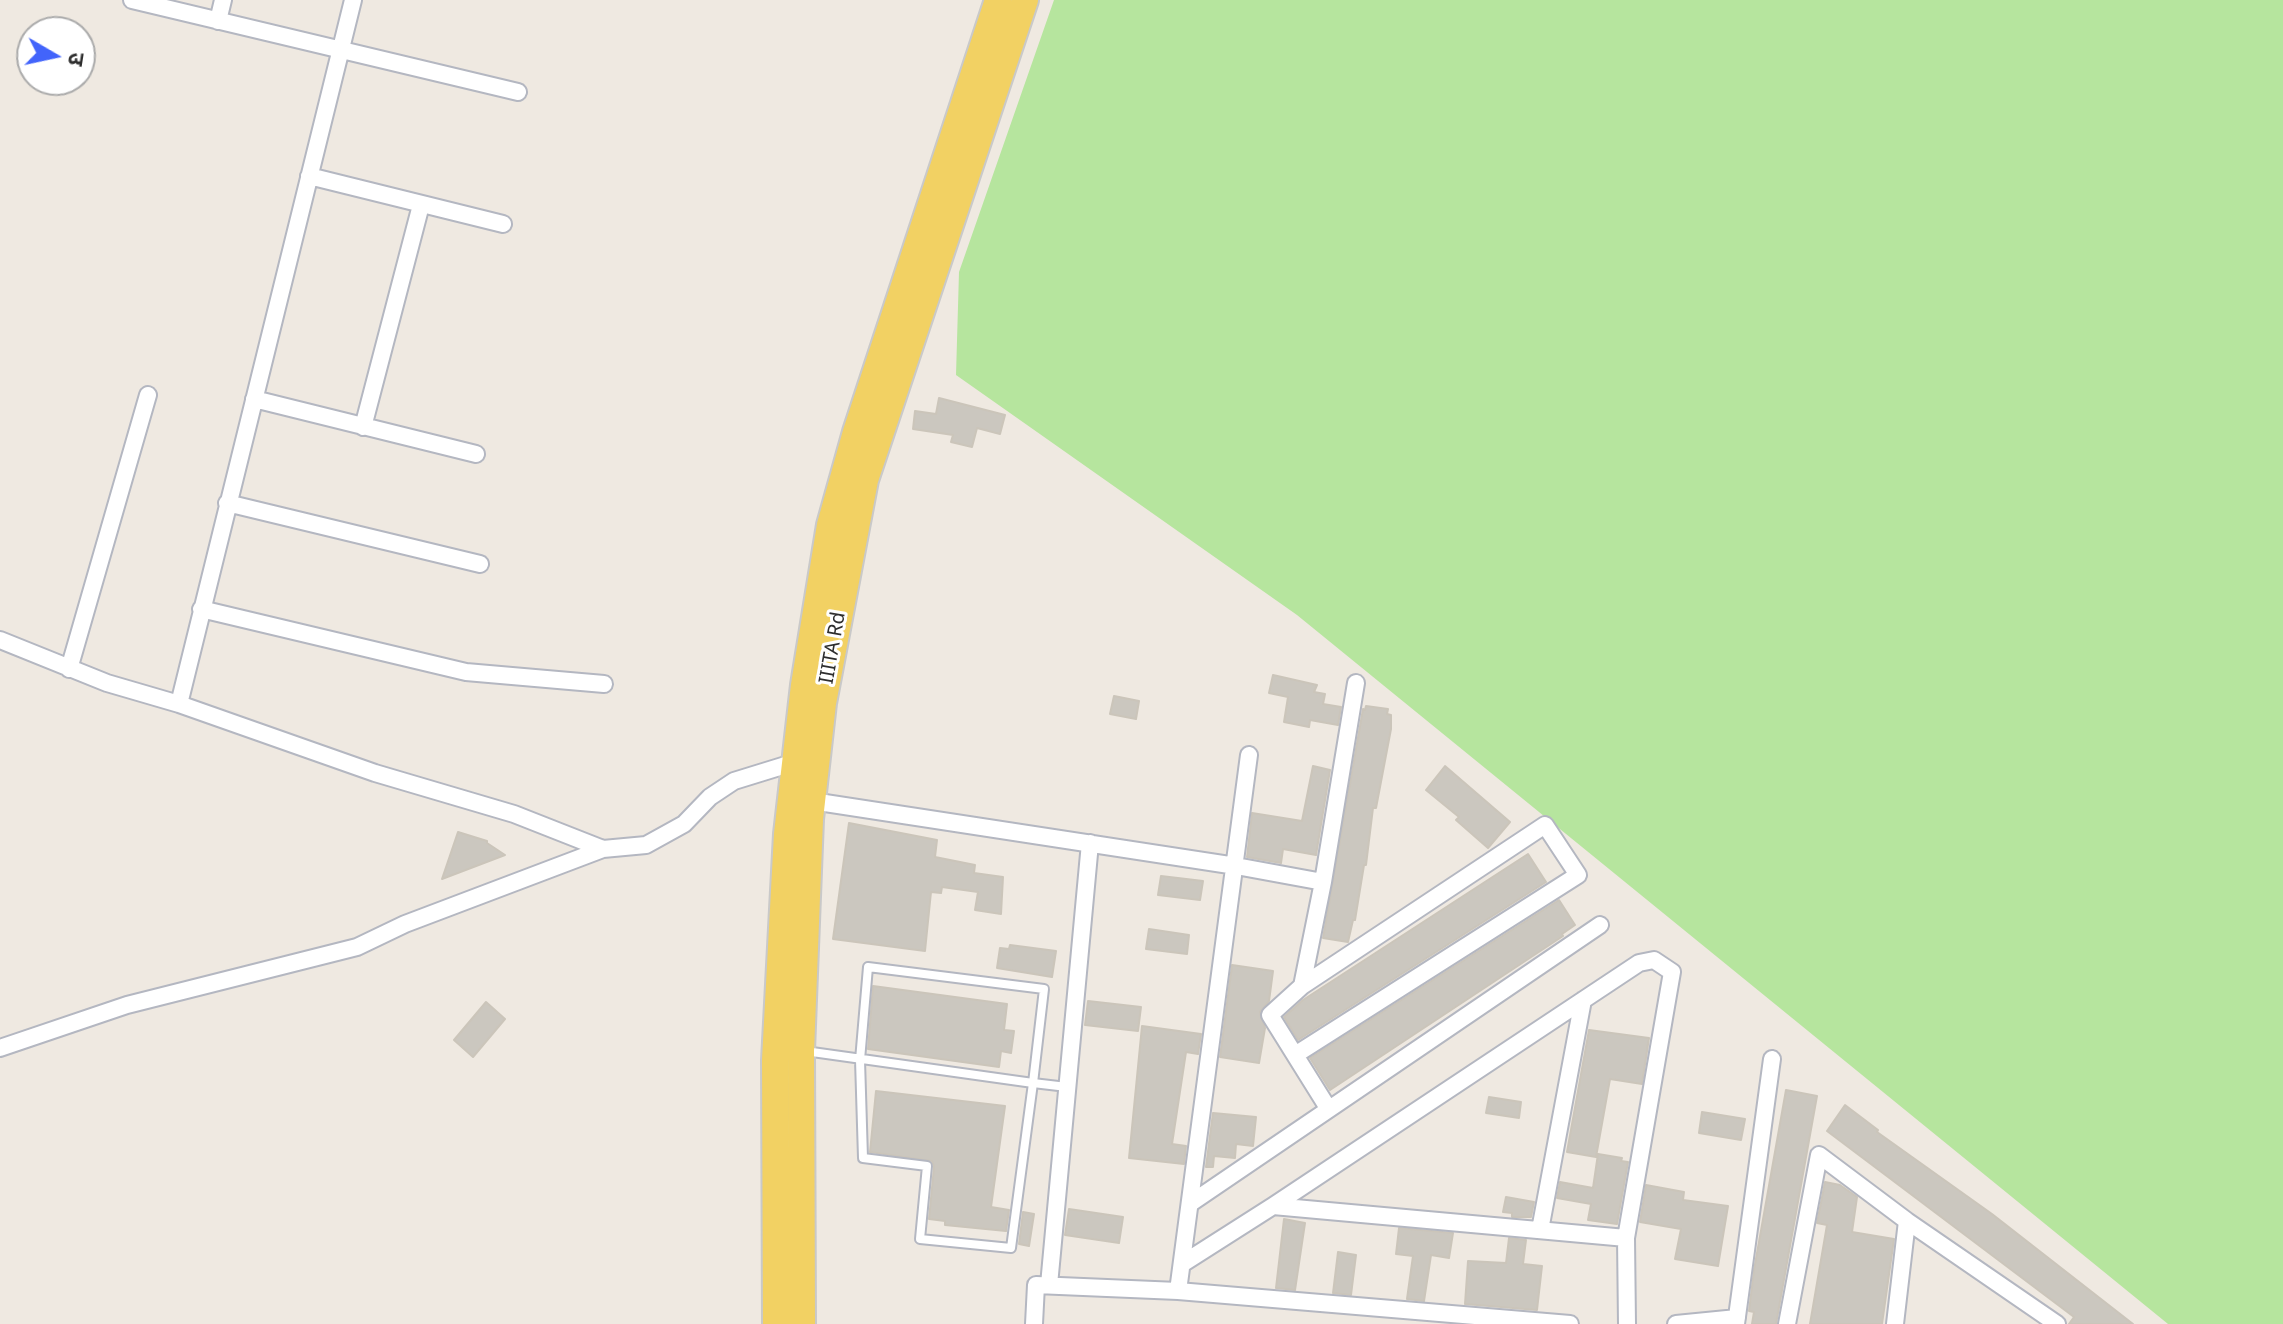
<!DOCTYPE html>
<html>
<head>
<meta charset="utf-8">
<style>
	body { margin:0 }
	#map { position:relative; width:2283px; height:1324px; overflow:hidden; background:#efe9e1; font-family:"Noto Sans","Noto Sans Devanagari",sans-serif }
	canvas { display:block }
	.north { position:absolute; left:16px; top:16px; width:80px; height:80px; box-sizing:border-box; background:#fff; border:2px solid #ababab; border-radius:50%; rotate:99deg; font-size:22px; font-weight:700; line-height:32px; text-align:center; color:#2e2e2e }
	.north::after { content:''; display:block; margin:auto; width:28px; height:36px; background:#4264fb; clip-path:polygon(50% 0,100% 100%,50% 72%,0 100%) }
</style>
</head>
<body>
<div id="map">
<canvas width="2283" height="1324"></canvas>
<div class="north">उ</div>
</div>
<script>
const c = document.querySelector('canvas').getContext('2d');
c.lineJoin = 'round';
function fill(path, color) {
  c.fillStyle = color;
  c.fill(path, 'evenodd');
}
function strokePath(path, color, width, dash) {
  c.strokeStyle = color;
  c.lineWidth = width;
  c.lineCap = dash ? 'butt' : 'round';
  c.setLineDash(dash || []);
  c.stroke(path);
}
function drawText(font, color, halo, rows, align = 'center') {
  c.font = font + ' "Noto Sans",sans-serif';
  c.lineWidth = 6;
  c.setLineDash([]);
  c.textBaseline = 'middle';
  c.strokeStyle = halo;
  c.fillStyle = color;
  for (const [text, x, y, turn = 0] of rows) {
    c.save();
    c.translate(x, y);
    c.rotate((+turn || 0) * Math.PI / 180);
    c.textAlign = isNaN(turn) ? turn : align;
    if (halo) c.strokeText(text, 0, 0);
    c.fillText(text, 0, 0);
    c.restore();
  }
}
const green = new Path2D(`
	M1054,0H2283V1324H2168L1297,615L956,375L959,272Z`);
const building = new Path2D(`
	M939,398L1005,415L1000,434L977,428L972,447L951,442L953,435L913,429L915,411L936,414Z
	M1273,675L1317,685L1314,692L1325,694L1323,704L1341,707L1338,725L1310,720L1309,727L1284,722L1288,697L1269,693Z
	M1114,696L1139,701L1136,719L1110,714Z
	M1366,706L1388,709L1387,714L1391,715V729L1376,808H1373L1366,865H1364L1355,920H1353L1348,942L1323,938L1363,709L1365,710Z
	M1313,766L1330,770L1316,855L1283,849L1281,863L1247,857L1252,813L1302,821Z
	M1445,766L1510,822L1488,848L1456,820L1459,817L1426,790Z
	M849,823L937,840L935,857L975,865L974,873L1003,877L1001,914L975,910L978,892L942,887L941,893L931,892L925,951L833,939Z
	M458,832L487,841V843L505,855L442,879Z
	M1528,854L1546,882L1298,1040L1284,1017L1303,1000Z
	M1161,876L1203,881L1200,900L1158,895Z
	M1559,900L1575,925L1562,934L1563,936L1330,1090L1310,1058Z
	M1149,929L1189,935L1187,954L1146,949Z
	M1010,945L1056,951L1052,977L997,968L1000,948L1009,949Z
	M1232,965L1273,971L1269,1001L1260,1012L1265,1028L1259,1063L1220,1057Z
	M873,986L1007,1004L1004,1030L1014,1031L1011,1053L1001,1051L999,1067L868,1049Z
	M1088,1001L1141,1007L1138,1031L1085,1025Z
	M486,1002L505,1019L473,1057L454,1040Z
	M1142,1026L1201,1034L1198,1054L1186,1052L1172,1144L1186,1146L1184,1164L1129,1158Z
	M1589,1030L1649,1038L1642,1084L1610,1079L1596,1157L1567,1152Z
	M1786,1090L1817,1096L1776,1324H1752L1754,1312L1749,1311L1754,1270Z
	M876,1091L1005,1106L991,1207L1009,1210L1006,1231L945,1225V1221L929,1219L934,1167L932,1161L870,1152Z
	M1489,1097L1521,1102L1519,1118L1486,1113Z
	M1845,1105L1878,1130L1877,1132L1992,1214L2133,1324H2069L2074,1317L1827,1131Z
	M1702,1112L1745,1119L1741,1140L1699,1133Z
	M1213,1113L1256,1117L1253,1146L1236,1144L1235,1158L1214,1156L1213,1167H1206Z
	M1598,1154L1622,1158L1621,1161L1628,1162L1617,1224L1588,1220L1591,1204L1557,1198L1560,1182L1593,1188Z
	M1825,1182L1840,1185L1857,1197L1852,1232L1894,1239L1882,1324H1810L1827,1225L1817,1223Z
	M1646,1185L1684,1192L1683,1200L1728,1206L1718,1266L1675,1259L1681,1229L1640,1222Z
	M1506,1197L1534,1202L1531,1217H1512V1213L1503,1212Z
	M1069,1209L1123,1217L1119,1243L1065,1235Z
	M1023,1212L1034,1214L1029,1246L1019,1244Z
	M1284,1219L1305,1223L1295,1290L1276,1288Z
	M1399,1228L1453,1233L1449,1258L1431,1255L1424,1301L1407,1299L1413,1256L1396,1254Z
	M1509,1238L1526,1240L1523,1264L1542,1266L1537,1310L1465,1304L1468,1261L1506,1263Z
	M1338,1252L1356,1255L1351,1295L1333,1293Z`);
const service = new Path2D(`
	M805,1051L1033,1083L1044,989L868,967L860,1060L863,1158L927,1166L920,1239L1011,1248L1033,1083L1067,1087`);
const minor = new Path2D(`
	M132,0L518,92
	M218,21L223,0
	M309,176L503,224
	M254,399L476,454
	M363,427L421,205
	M227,503L480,564
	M201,609L466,672L604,684
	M0,640L107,683L179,704L375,773L514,814L603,849L646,845L684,824L710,797L734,781L802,760
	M69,669L148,395
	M179,704L353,0
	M812,801L1236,866L1323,882
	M1302,986L1323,882L1356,683
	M0,1048L127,1005L357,947L405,924L603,849
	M1295,1055L1578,875L1545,825L1302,986L1270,1015L1328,1108
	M1191,1203L1600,925
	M1273,1206L1626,1238
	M1540,1230L1583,1000
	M1182,1264L1273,1206L1639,963L1654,960L1672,972L1626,1238L1627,1324
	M1049,1285L1090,843
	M1178,1291L1249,755
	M1034,1324L1036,1285L1178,1291L1570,1324
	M1676,1324L1737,1318
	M1736,1324L1772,1059
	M1787,1324L1819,1155L1907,1221L2057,1324
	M1895,1324L1907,1221`);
const primary = new Path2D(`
	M776,1324L775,1060L787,834L804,685L830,525L856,432L998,0
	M802,1324L801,1051L810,819L823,703L865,480L1025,0`);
const streetNames = [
	["IIITA Rd",833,648,-80]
];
fill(green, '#b6e59e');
fill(building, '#cbc7bf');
strokePath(building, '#cbc5ba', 2);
strokePath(service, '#b4b7c1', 12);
strokePath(minor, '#b4b7c1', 20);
strokePath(primary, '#c9c9c9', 30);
strokePath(service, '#fff', 8);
strokePath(minor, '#fff', 16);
strokePath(primary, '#f2d163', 26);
drawText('20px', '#2e2e2e', '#fff', streetNames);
</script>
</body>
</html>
